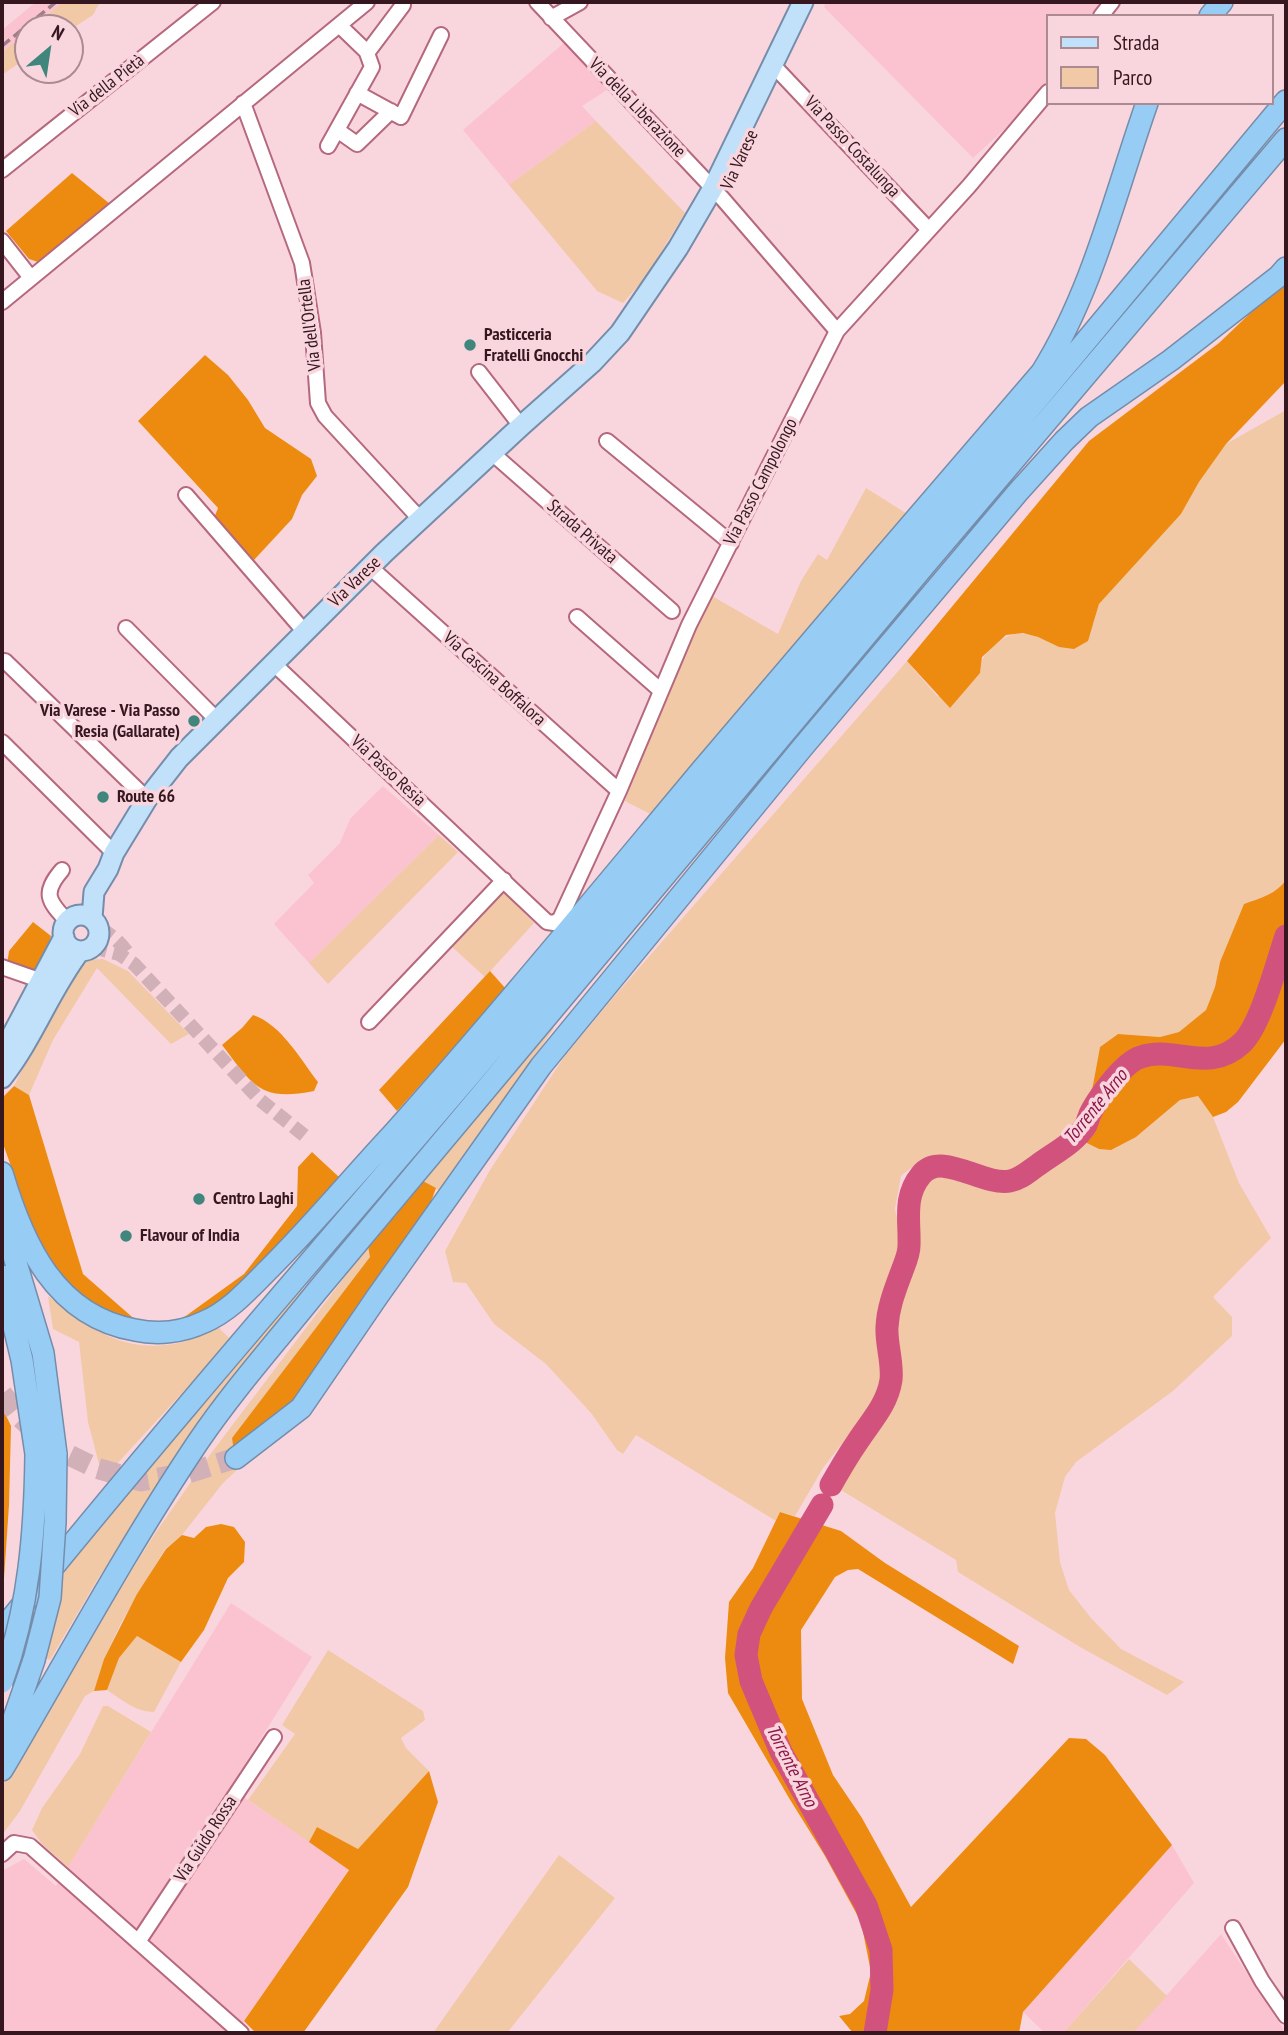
<!DOCTYPE html>
<html>
<head>
<meta charset="utf-8">
<style>
	body { margin:0 }
	#map { position:relative; width:1288px; height:2035px; overflow:hidden; background:#f9d6de; font-family:"PT Sans Narrow",sans-serif }
	canvas { display:block }
	.frame { position:absolute; inset:0; border:4px solid #361720; pointer-events:none }
	.legend { position:absolute; left:1046px; top:14px; width:228px; height:91px; box-sizing:border-box; background:#f9d6de; border:2px solid #ab8a92; margin:0; padding:9px 12px; list-style:none; font-size:21px; color:#361720 }
	.legend li { display:flex; align-items:center; gap:14px; height:35px }
	.legend b { width:35px; border:2px solid #ab8a92 }
	.north { position:absolute; left:14px; top:14px; width:70px; height:70px; box-sizing:border-box; background:#f9d6de; border:2px solid #ab8a92; border-radius:50%; rotate:29deg; font-size:19px; font-weight:700; line-height:28px; text-align:center; color:#361720 }
	.north::after { content:''; display:block; margin:auto; width:24px; height:32px; background:#41867c; clip-path:polygon(50% 0,100% 100%,50% 72%,0 100%) }
</style>
</head>
<body>
<div id="map">
<canvas width="1288" height="2035"></canvas>
<div class="frame"></div>
<ul class="legend">
<li><b style="height:9px;background:#c1e0f9"></b>Strada</li>
<li><b style="height:19px;background:#f1c9a7"></b>Parco</li>
</ul>
<div class="north">N</div>
</div>
<script>
const c = document.querySelector('canvas').getContext('2d');
c.lineJoin = 'round';
function fill(path, color) {
  c.fillStyle = color;
  c.fill(path, 'evenodd');
}
function strokePath(path, color, width, dash) {
  c.strokeStyle = color;
  c.lineWidth = width;
  c.lineCap = dash ? 'butt' : 'round';
  c.setLineDash(dash || []);
  c.stroke(path);
}
function drawText(font, color, halo, rows, align = 'center') {
  c.font = font + ' "PT Sans Narrow",sans-serif';
  c.lineWidth = 7;
  c.setLineDash([]);
  c.textBaseline = 'middle';
  c.strokeStyle = halo;
  c.fillStyle = color;
  for (const [text, x, y, turn = 0] of rows) {
    c.save();
    c.translate(x, y);
    c.rotate((+turn || 0) * Math.PI / 180);
    c.textAlign = isNaN(turn) ? turn : align;
    if (halo) c.strokeText(text, 0, 0);
    c.fillText(text, 0, 0);
    c.restore();
  }
}
const built = new Path2D(`
	M36,2H63L31,28H28V31L2,52V30Z
	M826,2H1109L1099,16H1048V87L1044,93L973,158L824,7Z
	M565,42L610,88L582,106L596,121L509,185L463,130Z
	M383,786L439,835L309,963L274,924L314,883L308,875L340,843L350,819Z
	M231,1603L312,1657L230,1788L349,1869L244,2021L240,2033H2V1871L24,1859L56,1886Z
	M1172,1845L1194,1883L1063,2033H1045L1023,2012Z
	M1221,1934L1286,2033H1133Z`);
const green = new Path2D(`
	M63,2H100L93,15L70,30V28H31Z
	M28,31V57L2,75V52Z
	M596,121L685,213L645,278L623,303L597,291L509,185Z
	M1286,410V880C1276,894 1261,899 1244,905L1220,962L1215,987L1206,1010L1179,1032L1160,1037L1118,1034L1100,1047L1090,1101L1079,1127L1048,1148L1019,1172L990,1175L973,1172L948,1163L916,1164L901,1176L895,1209L902,1240L879,1322L881,1394L823,1468L795,1516L780,1512L776,1521L636,1435L623,1454L617,1450L591,1413L546,1364L494,1324L466,1283L453,1282L445,1251L490,1170L564,1057L612,999L907,661L937,696L980,673C982,657 983,656 996,644C1017,625 1036,635 1059,647L1093,625L1099,604L1181,514L1199,482L1226,444Z
	M866,488L909,515L652,815L625,801L675,672L712,596L778,634L801,581L818,554L827,560Z
	M439,835L458,852L328,984L309,963Z
	M499,894H506L534,923L485,977L450,945Z
	M103,959L128,971L189,1034L171,1044L97,968L53,1040L29,1095L14,1086L71,973L86,960Z
	M552,1027L554,1028L441,1192L421,1180Z
	M1198,1096L1213,1117L1239,1183L1271,1238L1213,1297L1232,1317V1336L1173,1391L1076,1462L1065,1477L1055,1513L1060,1562L1069,1590L1091,1618L1121,1649L1184,1682L1167,1695L1080,1647L958,1572L956,1560L836,1487L860,1446L877,1427L900,1392L894,1314L907,1272L918,1260L919,1240L915,1218L922,1184L936,1177L956,1175L983,1184L1003,1188L1044,1169L1081,1135L1083,1141L1136,1137L1180,1100Z
	M368,1246L371,1257L232,1438L238,1469L223,1483L182,1535L165,1549L121,1623L104,1659L94,1691L85,1696L20,1811L2,1835V1787L82,1649L156,1532L212,1452Z
	M299,1287L304,1291L217,1405L99,1577L50,1660L43,1657L56,1613L66,1562Z
	M48,1296C90,1329 126,1356 183,1342C195,1339 208,1332 219,1328L229,1338L206,1367L103,1479L88,1422L79,1342L53,1329Z
	M137,1636L181,1662L154,1712C136,1712 122,1700 107,1690L119,1658Z
	M328,1650L423,1711L425,1720L401,1738L406,1748L429,1771L358,1849L317,1827L309,1842L248,1800L295,1734L282,1725Z
	M103,1706H108L151,1732L68,1867L42,1844L32,1830L42,1808L80,1754Z
	M559,1855L615,1898L507,2033H433Z
	M1129,1959L1167,1996L1133,2033H1063Z`);
const forest = new Path2D(`
	M72,173L110,204L41,263L29,259L6,231Z
	M1286,279V381L1226,444L1199,482L1181,514L1099,604L1088,641L1074,649L1059,647L1038,637L1023,633L1006,635L982,657L980,673L950,708L907,661L1089,441L1219,343Z
	M205,355L228,375L248,400L265,428L311,459L317,476L302,495L292,519L254,560L214,518L218,508L138,421Z
	M1286,880V1039L1238,1102L1226,1112L1213,1117L1198,1096L1180,1100L1136,1137L1111,1150L1099,1149L1083,1141L1079,1127L1090,1101L1100,1047L1118,1034L1160,1037L1179,1032L1206,1010L1215,987L1220,962L1244,904C1261,898 1276,894 1286,880Z
	M33,922L51,936L39,971L7,965L9,951Z
	M490,971L506,989L397,1111L379,1090Z
	M253,1015C281,1024 301,1060 318,1082L314,1091C259,1102 253,1085 222,1045L242,1028Z
	M14,1086L29,1095L83,1274L139,1323H121L84,1301L57,1275L37,1239L2,1141V1098Z
	M312,1152L339,1177L247,1283L196,1319L183,1318L244,1274L297,1206L298,1167Z
	M421,1180L436,1188L427,1213L385,1267L298,1399L234,1452L232,1438L370,1257L368,1246Z
	M2,1407L11,1426L9,1505L2,1608Z
	M780,1512L841,1531L885,1563L1019,1646L1013,1664L858,1569L848,1570L835,1577L801,1630L802,1699L833,1775L862,1818L911,1907L1069,1738L1086,1739L1105,1755L1172,1845L1023,2012L1019,2033H853L839,2016L850,2014L864,2001L871,1972L861,1922L825,1856L789,1798L728,1693L725,1658L729,1602L753,1568Z
	M221,1524L234,1527L245,1542L244,1562L228,1578L204,1630L181,1662L137,1636L119,1658L107,1690L94,1691L104,1659L137,1594L166,1549L182,1535L194,1538L206,1527Z
	M429,1771L438,1802L408,1887L303,2033H256L244,2021L349,1870L309,1842L317,1827L358,1849Z`);
const river = new Path2D(`
	M831,1485C839,1471 847,1457 856,1444C869,1423 887,1406 891,1380C893,1363 886,1344 887,1327C888,1307 895,1290 902,1271C905,1263 909,1254 909,1246C910,1220 903,1197 921,1175C941,1150 982,1186 1010,1181C1021,1179 1029,1171 1038,1165C1054,1153 1075,1143 1086,1125C1088,1120 1089,1115 1092,1110C1101,1094 1124,1062 1141,1057C1174,1045 1209,1075 1242,1043C1261,1025 1277,962 1286,936
	M822,1505L761,1608L749,1634L746,1655L751,1681L781,1752L866,1905L881,1950L882,1990L875,2033`);
const minorTunnel = new Path2D(`
	M100,929C112,934 124,946 130,957
	M93,947L119,954L134,964L260,1100L305,1136`);
const highwayTunnel = new Path2D(`
	M2,1394L21,1418L52,1447L96,1468L141,1481L188,1473L236,1458`);
const minor = new Path2D(`
	M537,2L722,198L837,331
	M1101,16L1112,2
	M551,18L580,2
	M339,25L367,52
	M773,65L929,230
	M357,93L401,117L441,35
	M243,103L302,263L313,333L318,403L325,416L420,519
	M337,130L357,144L391,111
	M328,146L372,67L367,53L403,5
	M2,170L213,2
	M2,241L31,278
	M2,302L367,2
	M479,372L521,426
	M607,441L731,543
	M492,453L672,611
	M186,495L304,631
	M370,567L619,791
	M577,617L660,690
	M126,628L216,719
	M5,661L147,799
	M273,663L547,922L554,923L560,919L619,791L689,625L837,331L969,186L1048,92
	M2,742L114,853
	M62,870C42,893 48,901 67,921
	M2,967L42,981
	M369,1022L504,880
	M2,1854L14,1843L30,1846L241,2033
	M1233,1928L1262,1981L1286,2016
	M138,1942L274,1737`);
const major = new Path2D(`
	M63 933a18 18 0 1 1 36 0a18 18 0 1 1-36 0Z
	M92,918L94,892L108,869L114,853L147,799L179,758L384,553L521,426L592,363L620,333L678,248L713,188L803,2
	M2,1054L64,937
	M2,1078C33,1039 50,990 80,951`);
const highway = new Path2D(`
	M1210,16L1222,2
	M2,1173C23,1244 55,1316 135,1330C158,1335 183,1332 204,1322C230,1311 250,1288 270,1268C313,1225 351,1179 392,1135C498,1016 599,893 701,771C814,637 928,505 1042,372C1093,290 1115,194 1147,103
	M2,1216L43,1353L56,1454
	M2,1276L22,1360L36,1454
	M236,1458L301,1408L377,1297L541,1066L802,748L1018,492L1064,441L1089,417L1171,360L1279,276L1286,268
	M2,1630C176,1414 360,1205 539,994C790,698 1038,400 1286,101
	M2,1741L12,1724L34,1660
	M2,1770C66,1661 127,1548 198,1442C234,1389 277,1341 317,1291L929,560L1286,139`);
const rail = new Path2D(`
	M2,46L56,2`);
const highwayBridge = new Path2D(`
	M34,1660L50,1598L55,1522L56,1454
	M2,1682C29,1608 35,1533 36,1454`);
const markers = [
	[470,345,7,"#41867c"],
	[194,721,7,"#41867c"],
	[103,797,7,"#41867c"],
	[199,1199,7,"#41867c"],
	[126,1236,7,"#41867c"]
];
const streetNames = [
	["Via della Pietà",107,86,-38],
	["Via della Liberazione",637,108,46],
	["Via Passo Costalunga",852,147,47],
	["Via Varese",740,160,-65],
	["Via dell'Ortella",310,325,-97],
	["Via Passo Campolongo",761,482,-63],
	["Strada Privata",582,532,41],
	["Via Varese",355,582,-44],
	["Via Cascina Boffalora",494,679,42],
	["Via Passo Resia",388,771,43],
	["Via Guido Rossa",206,1839,-57]
];
const poiNames = [
	["Pasticceria",484,335],
	["Fratelli Gnocchi",484,356],
	["Via Varese - Via Passo",180,711,"right"],
	["Resia (Gallarate)",180,732,"right"],
	["Route 66",117,797],
	["Centro Laghi",213,1199],
	["Flavour of India",140,1236]
];
const waterNames = [
	["Torrente Arno",1096,1107,-51],
	["Torrente Arno",791,1766,63]
];
fill(built, '#fbc2d0');
fill(green, '#f1c9a7');
fill(forest, '#ed8b10');
strokePath(river, '#d1537d', 23);
strokePath(minorTunnel, '#d2b0b8', 14, [14, 7]);
strokePath(highwayTunnel, '#d2b0b8', 21, [21, 10]);
strokePath(minor, '#b5687e', 18);
strokePath(major, '#758daa', 23);
strokePath(highway, '#758daa', 24);
strokePath(minor, '#fff', 14);
strokePath(major, '#c1e0f9', 19);
strokePath(highway, '#97ccf5', 21);
strokePath(rail, '#9f7e87', 3.5, [10, 5]);
strokePath(highwayBridge, '#758daa', 24, []);
strokePath(highwayBridge, '#97ccf5', 21);
for (const [x, y, r, color] of markers) {
  const dot = new Path2D();
  dot.arc(x, y, r, 0, 2 * Math.PI);
  c.fillStyle = color;
  c.fill(dot);
  strokePath(dot, '#f9d6de', 2.5);
}
drawText('18px', '#361720', '#f9d6de', streetNames);
drawText('bold 18px', '#361720', '#f9d6de', poiNames, 'left');
drawText('italic 19px', '#8c1647', '#f9d6de', waterNames);
</script>
</body>
</html>
